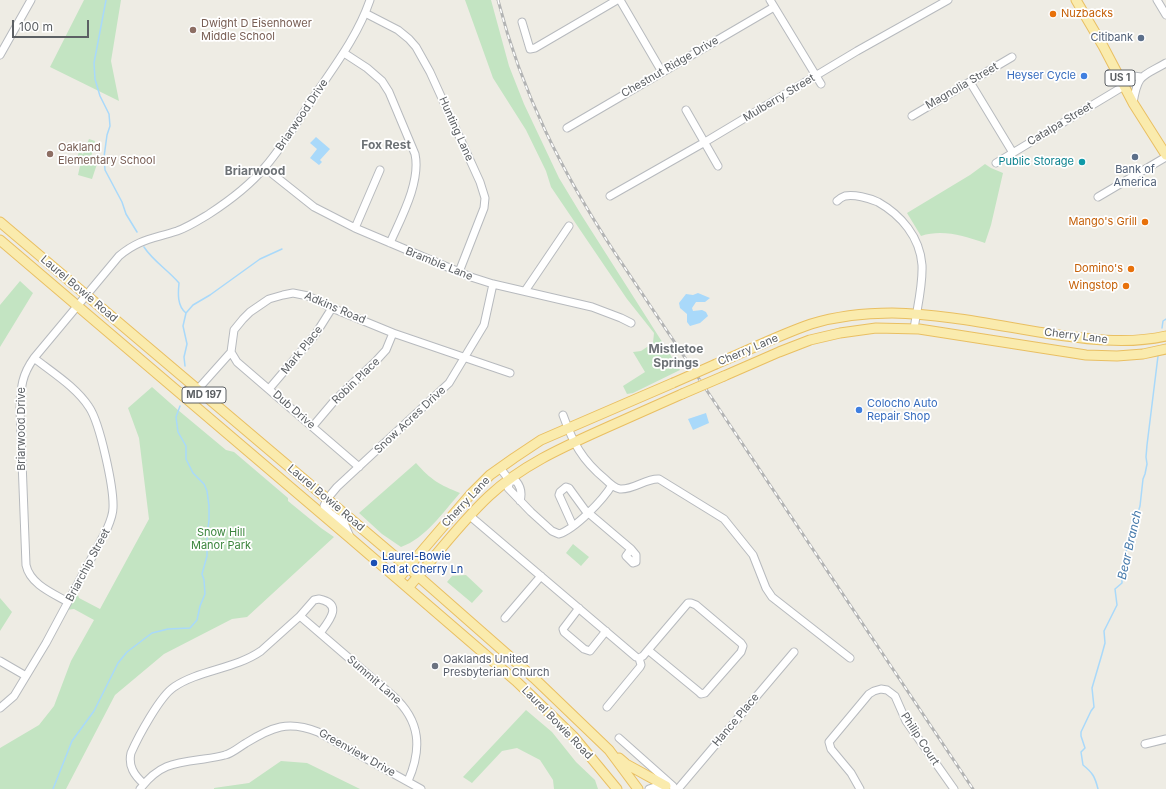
<!DOCTYPE html>
<html>
<head>
<meta charset="utf-8">
<style>
	body { margin:0 }
	#map { position:relative; width:1166px; height:789px; overflow:hidden; background:#eeece4; font-family:Inter,sans-serif }
	canvas { display:block }
	.scale { position:absolute; left:12px; top:20px; width:77px; height:18px; box-sizing:border-box; border:2px solid #5c6064; border-top:0; padding-left:5px; font-size:12px; line-height:14px; white-space:nowrap; color:#5c6064; -webkit-text-stroke:3px #fff; paint-order:stroke }
</style>
</head>
<body>
<div id="map">
<canvas width="1166" height="789"></canvas>
<div class="scale">100 m</div>
</div>
<script>
const c = document.querySelector('canvas').getContext('2d');
c.lineJoin = 'round';
function fill(path, color) {
  c.fillStyle = color;
  c.fill(path, 'evenodd');
}
function strokePath(path, color, width, dash) {
  c.strokeStyle = color;
  c.lineWidth = width;
  c.lineCap = dash ? 'butt' : 'round';
  c.setLineDash(dash || []);
  c.stroke(path);
}
function drawText(font, color, halo, rows, align = 'center') {
  c.font = font + ' Inter,sans-serif';
  c.lineWidth = 3.5;
  c.setLineDash([]);
  c.textBaseline = 'middle';
  c.strokeStyle = halo;
  c.fillStyle = color;
  for (const [text, x, y, turn = 0] of rows) {
    c.save();
    c.translate(x, y);
    c.rotate((+turn || 0) * Math.PI / 180);
    c.textAlign = isNaN(turn) ? turn : align;
    if (halo) c.strokeText(text, 0, 0);
    c.fillText(text, 0, 0);
    c.restore();
  }
}
const green = new Path2D(`
	M84,0H121L111,61L119,101L50,67Z
	M465,0H491L509,66L524,104L559,178L582,216L680,370L633,393L627,394L623,386L645,372L633,352L641,351L653,343L654,333L627,299L551,187L546,171L526,130L493,78Z
	M89,139L95,141L91,157L98,161L92,179L78,175L80,166L75,163L79,152L83,154Z
	M985,164L991,168L1003,173L991,225L985,243C963,236 943,229 921,236L907,213L970,175Z
	M20,281L33,293L0,347V305Z
	M152,387L178,410L226,450L234,452L288,498V501L321,528L334,537L247,617L232,619L164,654L115,695L66,789H0V748L39,725L54,706L71,661L94,620L74,609L66,610L77,592L79,598L100,609L149,519L139,438L128,408Z
	M416,463C431,480 440,485 460,493C443,512 426,538 401,547L382,534L359,513Z
	M573,544L589,557L581,566L566,553Z
	M466,575L483,591L472,603L447,582L452,576Z
	M0,598L12,612L0,631Z
	M526,710L552,732L576,762L595,780L598,789H554L553,780L540,760L517,748L502,751L472,783L463,777Z
	M281,761L307,763L360,789H214V788L249,783Z`);
const water = new Path2D(`
	M316,137L330,149L320,160L322,162L319,165L310,158L317,149L310,143Z
	M698,293L710,298L705,302H696L692,308L693,311L702,310L706,312L708,316L700,323L690,326L687,322V314L680,308L679,303L686,294L693,295Z
	M706,413L709,423L693,430L688,419Z`);
const stream = new Path2D(`
	M106,0L94,63L95,79L100,96L109,114L110,126L107,135L104,157L105,170L122,202L126,214L137,232
	M144,247C153,261 168,270 179,283C178,293 177,306 186,313L183,326L187,344L184,357L185,366
	M186,313L193,305L210,295L260,259L282,249
	M1162,328L1163,321L1166,319
	M53,789L72,741L94,711L118,663L127,652L152,633L168,629L190,628L197,620L200,606L205,594L204,580L202,574L207,556V536L209,520V506L207,491L204,484L193,473L186,459V446L178,432L176,417L180,406
	M1098,789C1095,777 1093,773 1083,765L1081,752L1085,748L1081,736V732L1091,711L1094,707L1092,688L1102,654L1105,643L1104,631L1117,605L1115,589L1122,583V570L1125,555L1140,506L1143,479L1145,474L1147,464L1146,457L1147,445L1158,356`);
const minor = new Path2D(`
	M620,0L662,72
	M770,0L821,84
	M1157,0L1166,15
	M365,13L398,30L409,39L416,47L430,72L480,182L485,198L484,208L459,272
	M522,22L530,49L535,48L617,0
	M344,53L367,68L382,81L389,92L415,154C421,182 401,218 390,243
	M0,55L31,0
	M1118,74L1141,77
	M970,82L1013,153
	M1133,103C1138,73 1142,77 1166,63
	M686,110L718,166
	M912,116L1012,57
	M567,128L774,7
	M996,163L1124,86
	M265,168L314,207L355,228L471,277L493,284L592,307L621,318L631,323
	M610,196L705,142L857,51L948,0
	M1098,197L1166,157
	M837,201C839,199 842,197 845,196C854,194 869,198 878,202C901,215 920,237 922,265C923,286 917,308 914,329
	M355,228L380,170
	M525,291L569,226
	M231,352L237,362L359,467
	M269,389L315,335L332,308
	M178,391L190,394L198,389L231,352L234,330L243,319L250,312L269,299L283,295L293,293L308,296L332,308L393,333L510,373
	M563,415C573,443 582,460 605,479C609,483 614,488 620,489C634,490 646,478 659,479L724,519L753,555L766,588L772,597L850,658
	M313,426L335,400L375,362L386,350L393,333
	M500,468L510,481
	M510,481L508,488L531,512L552,531L559,534C575,529 603,500 612,485
	M510,481H516C521,487 522,494 520,501
	M470,516L636,657L639,658L643,656L648,650
	M573,526L559,495L560,492L566,487L569,488L585,510L631,549L636,555V562L633,563L626,556L631,549
	M350,537L344,523L330,513L324,506L327,499L337,487L449,383L484,325L493,284
	M68,602C52,593 30,584 26,565L20,409C21,388 21,376 34,358L119,256C139,239 153,239 177,231C188,227 199,220 209,214C229,201 250,185 265,167C284,145 299,119 315,95C336,64 358,35 370,0
	M688,603H691L696,605L741,643L743,646L741,652L705,693L701,694L699,692L648,650Z
	M579,608L563,629L564,632L584,649L590,651L606,631
	M300,616L393,696C421,721 422,749 408,781
	M505,618L541,576
	M0,661L26,676
	M607,707L640,667L641,665L639,658
	M0,708L14,696L46,643L107,529C110,522 113,515 113,508C114,488 100,423 89,407C76,387 53,373 34,358
	M619,738L673,786L674,789
	M1145,744L1166,739
	M144,784C134,775 128,766 131,753C138,737 160,696 174,687C199,670 235,669 261,651L300,616L314,600L319,599C344,604 329,621 320,633
	M140,789C159,764 174,763 204,759C211,758 218,757 225,755C233,753 239,747 246,743C272,727 288,720 318,732L421,789
	M649,789L658,786H666
	M678,789L794,652
	M860,789L851,773L831,749L829,742L869,694L874,691L881,689L887,690L895,696L906,721L954,789`);
const major = new Path2D(`
	M1076,0L1103,46L1133,103L1166,155
	M0,222L418,576L534,678L609,750L638,789
	M0,240L350,538L516,681L574,737L617,789
	M716,364C747,351 779,335 811,324C837,316 865,313 892,313C943,314 995,325 1045,333C1085,339 1126,345 1166,336
	M724,376L779,352L810,340L840,333L876,328L919,329L1086,355L1117,356L1143,354L1166,349
	M398,579L470,495L490,475L514,458L541,440L673,383
	M408,588C435,557 459,524 489,496C521,466 561,448 601,430C628,418 655,406 682,394
	M619,758L626,764L666,786`);
const rail = new Path2D(`
	M498,0C522,94 562,172 615,253L973,789`);
const majorBridge = new Path2D(`
	M673,383L716,364
	M682,394L724,376`);
const markers = [
	[1053,14,4,"#e8710a"],
	[193,30,4,"#8d6e63"],
	[1141,38,4,"#5c6f8a"],
	[1084,76,4,"#3f7fe0"],
	[50,154,4,"#8d6e63"],
	[1135,157,4,"#5c6f8a"],
	[1082,162,4,"#0f9aa8"],
	[1145,222,4,"#e8710a"],
	[1131,269,4,"#e8710a"],
	[1126,286,4,"#e8710a"],
	[859,410,4,"#3f7fe0"],
	[374,563,4,"#1a4fb4"],
	[435,666,4,"#6b7280"]
];
const shields = [
	[1120,78,30],
	[204,395,44]
];
const shieldNames = [
	["US 1",1120,78],
	["MD 197",204,395]
];
const foodNames = [
	["Nuzbacks",1061,14,"left"],
	["Mango's Grill",1137,222],
	["Domino's",1123,269],
	["Wingstop",1118,286]
];
const educationNames = [
	["Dwight D Eisenhower",201,24],
	["Middle School",201,37],
	["Oakland",58,148],
	["Elementary School",58,161]
];
const serviceNames = [
	["Citibank",1133,38],
	["Bank of",1135,170,"center"],
	["America",1135,183,"center"]
];
const streetNames = [
	["Chestnut Ridge Drive",670,67,-30],
	["Magnolia Street",962,86,-30],
	["Mulberry Street",779,98,-31],
	["Briarwood Drive",302,115,-56],
	["Catalpa Street",1060,124,-31],
	["Hunting Lane",456,129,66],
	["Bramble Lane",439,264,22],
	["Laurel Bowie Road",79,289,40],
	["Adkins Road",335,308,23],
	["Cherry Lane",1076,336,7],
	["Mark Place",302,350,-51],
	["Cherry Lane",748,350,-23],
	["Robin Place",356,381,-44],
	["Dub Drive",294,410,41],
	["Snow Acres Drive",410,420,-43],
	["Briarwood Drive",22,429,-90],
	["Laurel Bowie Road",326,498,40],
	["Cherry Lane",466,502,-47],
	["Briarchip Street",88,565,-62],
	["Summit Lane",374,680,41],
	["Hance Place",736,720,-50],
	["Laurel Bowie Road",557,723,46],
	["Philip Court",920,739,57],
	["Greenview Drive",357,753,29]
];
const shopNames = [
	["Heyser Cycle",1076,76],
	["Colocho Auto",867,404,"left"],
	["Repair Shop",867,417,"left"]
];
const cultureNames = [
	["Public Storage",1074,162]
];
const parkNames = [
	["Snow Hill",221,533],
	["Manor Park",221,546]
];
const transitNames = [
	["Laurel-Bowie",382,557],
	["Rd at Cherry Ln",382,570]
];
const worshipNames = [
	["Oaklands United",443,660],
	["Presbyterian Church",443,673]
];
const neighbourhoodNames = [
	["Fox Rest",386,145],
	["Briarwood",255,171],
	["Mistletoe",676,349],
	["Springs",676,363]
];
const waterNames = [
	["Bear Branch",1130,545,-77]
];
fill(green, '#c3e4c2');
fill(water, '#a9d9fa');
strokePath(stream, '#a9d9fa', 1.5);
strokePath(minor, '#b7babe', 9);
strokePath(major, '#e9bf62', 11);
strokePath(minor, '#fff', 7);
strokePath(major, '#faebad', 9);
strokePath(rail, '#b3b4b4', 3);
strokePath(rail, '#fff', 1.5, [4.5]);
strokePath(majorBridge, '#e9bf62', 11, []);
strokePath(majorBridge, '#faebad', 9);
for (const [x, y, r, color] of markers) {
  const dot = new Path2D();
  dot.arc(x, y, r, 0, 2 * Math.PI);
  c.fillStyle = color;
  c.fill(dot);
  strokePath(dot, '#fff', 1.5);
}
for (const [x, y, w] of shields) {
  const box = new Path2D();
  box.roundRect(x - w / 2, y - 8, w, 16, 3);
  c.fillStyle = '#fff';
  c.fill(box);
  strokePath(box, '#5c6064', 1);
}
drawText('bold 10px', '#5c6064', null, shieldNames);
drawText('11px', '#c56008', '#fff', foodNames, 'right');
drawText('11px', '#785e54', '#fff', educationNames, 'left');
drawText('11px', '#4e5e75', '#fff', serviceNames, 'right');
drawText('11px', '#5c6064', '#fff', streetNames);
drawText('11px', '#366cbe', '#fff', shopNames, 'right');
drawText('11px', '#0d838f', '#fff', cultureNames, 'right');
drawText('11px', '#3b853c', '#fff', parkNames);
drawText('11px', '#164399', '#fff', transitNames, 'left');
drawText('11px', '#5b616d', '#fff', worshipNames, 'left');
drawText('bold 12px', '#6d7276', '#fff', neighbourhoodNames);
drawText('italic 12px', '#467aab', '#fff', waterNames);
</script>
</body>
</html>
